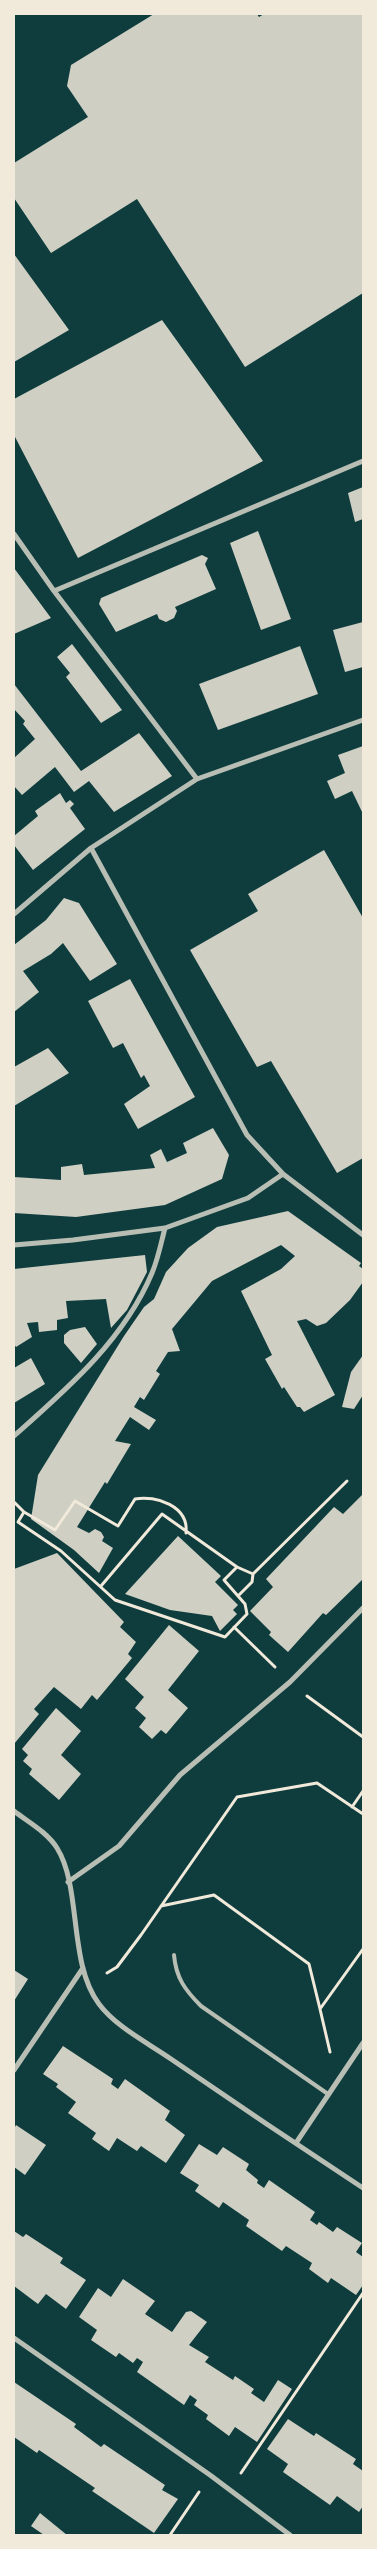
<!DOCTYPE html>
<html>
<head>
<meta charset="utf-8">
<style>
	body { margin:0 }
	#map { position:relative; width:377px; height:2549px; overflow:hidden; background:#0f3d3e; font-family:Karla,sans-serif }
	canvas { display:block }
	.frame { position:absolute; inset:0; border:15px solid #f1e9da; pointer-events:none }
</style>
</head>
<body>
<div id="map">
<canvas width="377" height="2549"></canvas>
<div class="frame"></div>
</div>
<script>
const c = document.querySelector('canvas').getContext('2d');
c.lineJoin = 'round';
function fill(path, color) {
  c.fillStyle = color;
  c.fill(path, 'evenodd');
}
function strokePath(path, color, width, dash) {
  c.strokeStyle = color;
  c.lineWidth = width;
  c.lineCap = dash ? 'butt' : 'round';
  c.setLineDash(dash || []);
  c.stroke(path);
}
const building = new Path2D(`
	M154,14H257L259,17L264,14H363V293L245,367L137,199L51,253L14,198V163L88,117L67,86L71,65Z
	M14,254L69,330L14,362Z
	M162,320L263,461L78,558L14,435V399Z
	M363,487V519L355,522L348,493Z
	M258,531L291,619L261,630L230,543Z
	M202,555L208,558L205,564L216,589L175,607L177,611L174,618L166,622L159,619L157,614L116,632L99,604L101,598Z
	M14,568L51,618L14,634Z
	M363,622V667L345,672L333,630Z
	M72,644L122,710L101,723L66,677L70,673L57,657Z
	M300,646L318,694L218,730L199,684Z
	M14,684L81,771L139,733L172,776L114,812L89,781L74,792L55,767L22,795L14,786V758L35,739L23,724L25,721L14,709Z
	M363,746V814L352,791L335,799L327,781L345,773L338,755Z
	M60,793L66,803L70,800L74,804L70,808L85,829L33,870L14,845V836L38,816L35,811Z
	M324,850L363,918V1158L337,1173L271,1061L257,1067L190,950L258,911L248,894Z
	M64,898L79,903L117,964L90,981L63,943L51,954L23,971L39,992L14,1012V945L46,920Z
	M130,979L195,1097L138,1129L124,1104L150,1086L144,1075L141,1078L123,1043L113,1048L88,1001Z
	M48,1048L69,1073L14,1106V1067Z
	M213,1128L229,1155L222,1179L165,1205L76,1217L14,1213V1177L61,1180V1167L82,1164L84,1175L155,1168L150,1155L161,1149L167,1162L187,1153L183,1143Z
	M288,1211L361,1263L359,1266L363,1269V1282L350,1300L326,1323L317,1326L306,1319L297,1321L335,1395L304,1412L300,1407H297L284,1387L282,1389L265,1359L272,1355L241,1291L281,1269L295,1256L281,1245L212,1281L172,1329L180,1351L168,1352L156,1371L160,1374L144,1400L140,1397L134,1407L156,1420L149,1430L130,1417L115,1441L131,1444L107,1484L105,1482L77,1527L89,1533L95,1529L101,1532L104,1537L102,1541L113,1548L99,1573L74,1550L31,1519L38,1475L124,1336L144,1307L154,1299L166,1272L188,1248L217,1227Z
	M145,1255L147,1272L127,1310L111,1328L106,1299L66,1301L68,1318L57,1320V1330L39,1332L38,1322L27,1323L32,1337L16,1347L14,1344V1269Z
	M85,1327L97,1344L81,1363L64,1343V1335L70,1330Z
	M363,1355V1395L354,1409L342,1407L351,1372Z
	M31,1358L45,1384L14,1403V1368Z
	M363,1494V1579L326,1615L323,1613L288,1652L269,1635L271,1632L250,1611L273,1587L266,1579L334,1507L343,1514Z
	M178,1536L221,1576L215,1582L238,1605L233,1610L237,1614L220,1631L212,1616L170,1610L125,1594Z
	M57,1553L124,1622L120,1627L136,1642L128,1654L132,1658L97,1700L92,1695L81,1709L54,1687L34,1709L39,1714L14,1744V1569Z
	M169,1625L199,1651L168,1690L188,1708L166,1734L161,1730L152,1739L139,1727L146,1718L135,1708L144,1697L125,1679Z
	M56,1708L81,1731L61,1755L81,1774L59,1800L29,1774L32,1769L23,1761L28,1755L22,1749Z
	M14,1970L28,1979L14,2001Z
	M63,2046L113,2079L111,2084L118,2089L125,2079L170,2111L165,2120L185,2135L166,2163L141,2146L137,2151L117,2138L109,2151L92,2139L96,2133L68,2113L76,2102L56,2087L58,2084L43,2074Z
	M16,2125L46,2145L25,2175L14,2167V2129Z
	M199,2144L217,2155L223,2147L249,2164L246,2170L258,2180L257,2183L264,2188L269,2180L315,2212L310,2220L317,2225L319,2222L333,2232L337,2227L362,2243L356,2252L363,2257V2285L356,2295L331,2278L328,2283L309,2269L312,2263L286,2246L282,2251L246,2226L249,2220L223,2202L219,2208L195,2191L199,2185L180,2173Z
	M14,2231L23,2237L26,2234L63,2258L60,2263L86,2280L66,2309L46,2294L38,2304L14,2286Z
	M123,2279L155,2301L145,2314L172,2332L186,2312L191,2311L207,2322L189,2345L209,2357L205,2362L233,2380L235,2376L254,2389L251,2393L264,2402L278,2380L292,2389L257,2442L235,2427L229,2436L206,2419L208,2415L194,2405L197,2400L190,2395L184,2405L137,2372L143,2362L137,2358L133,2363L119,2353L116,2357L91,2340L97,2330L79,2317L98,2288L111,2297Z
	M14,2382L76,2424L74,2427L101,2447L104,2444L165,2485L162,2490L178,2499L154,2533L92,2491L95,2488L39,2450L37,2453L14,2437Z
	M288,2419L314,2436L316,2433L356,2459L353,2464L363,2471V2506L359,2512L337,2496L330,2505L283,2472L288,2464L267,2449Z
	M40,2513L67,2535H44L31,2526Z`);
const path = new Path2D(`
	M14,1502L24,1512L18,1522L61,1551L115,1600L225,1637L247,1614L245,1604L224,1580L237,1567L162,1514L101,1586
	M24,1512L55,1530L75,1501L118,1526L135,1499C156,1495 189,1506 186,1533
	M237,1567L253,1574L347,1481
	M238,1596L252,1582L253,1574
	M234,1627L275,1667
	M307,1696L363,1737
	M352,1807L363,1791
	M161,1906L214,1895L309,1964L320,2009
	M107,1973L117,1967L141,1935L237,1797L317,1783L363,1814
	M330,2052L320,2009L363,1949
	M241,2473L363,2293
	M170,2535L199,2492`);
const service = new Path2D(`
	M174,1955C176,1978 185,1990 201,2006L328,2094`);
const minor = new Path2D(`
	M14,534L54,591L197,779
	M54,591L363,461
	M91,848L247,1135L283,1174L363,1235
	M14,914L91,848L197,779L363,720
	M14,1245L73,1240L165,1228L248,1198L283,1174
	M14,1436C67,1389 124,1340 152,1273C158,1259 161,1243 165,1228
	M14,1811C28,1822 47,1832 57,1848C82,1888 68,1963 99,2004C116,2027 148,2043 171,2059C235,2103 299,2146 363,2188
	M68,1882L119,1846L180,1775L290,1682L363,1608
	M14,2070L83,1968
	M296,2143L363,2043
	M14,2338L210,2475L290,2535`);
fill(building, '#cfcfc3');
strokePath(path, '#f1e9da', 3);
strokePath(service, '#b8beb3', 4);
strokePath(minor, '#b8beb3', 5);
</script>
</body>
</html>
